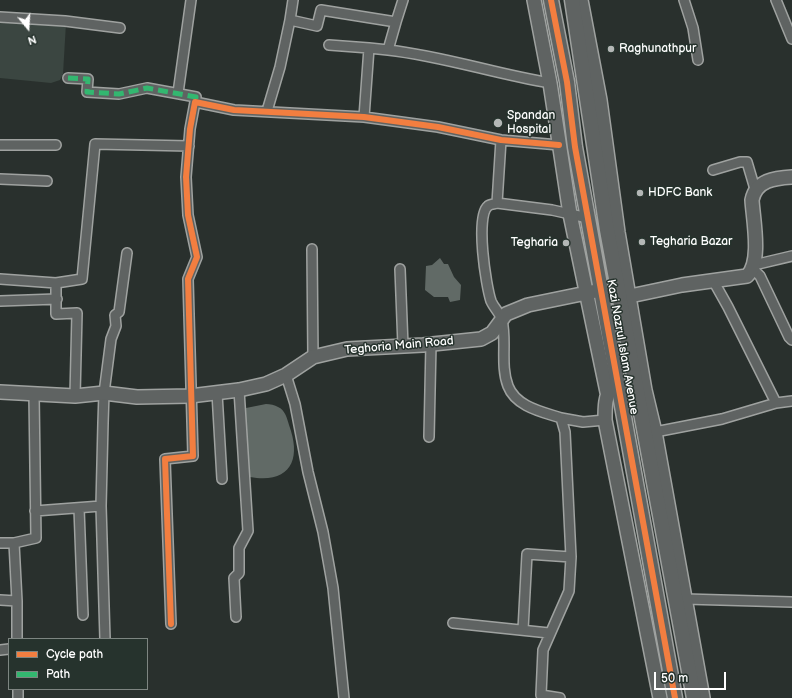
<!DOCTYPE html>
<html>
<head>
<meta charset="utf-8">
<style>
	body { margin:0 }
	#map { position:relative; width:792px; height:698px; overflow:hidden; background:#29302d; font-family:"Balsamiq Sans",sans-serif }
	canvas { display:block }
	.legend { position:absolute; left:8px; top:638px; width:140px; height:52px; box-sizing:border-box; background:#26332d; border:1px solid #7d8581; margin:0; padding:5px 7px; list-style:none; font-size:12px; color:#fff }
	.legend li { display:flex; align-items:center; gap:8px; height:20px }
	.legend b { width:20px; border:1px solid #7d8581 }
	.north { position:absolute; left:8px; top:8px; width:40px; height:40px; -webkit-text-stroke:3px #26332d; paint-order:stroke; rotate:162deg; font-size:11px; font-weight:700; line-height:16px; text-align:center; color:#fff }
	.north::after { content:''; display:block; margin:auto; width:14px; height:18px; background:#fff; clip-path:polygon(50% 0,100% 100%,50% 72%,0 100%) }
	.scale { position:absolute; left:654px; top:672px; width:72px; height:18px; box-sizing:border-box; border:2px solid #fff; border-top:0; padding-left:5px; font-size:12px; line-height:14px; white-space:nowrap; color:#fff; -webkit-text-stroke:3px #26332d; paint-order:stroke }
</style>
</head>
<body>
<div id="map">
<canvas width="792" height="698"></canvas>
<ul class="legend">
<li><b style="height:5px;background:#f27e40"></b>Cycle path</li>
<li><b style="height:5px;background:#33b770"></b>Path</li>
</ul>
<div class="north">N</div>
<div class="scale">50 m</div>
</div>
<script>
const c = document.querySelector('canvas').getContext('2d');
c.lineJoin = 'round';
function fill(path, color) {
  c.fillStyle = color;
  c.fill(path, 'evenodd');
}
function strokePath(path, color, width, dash) {
  c.strokeStyle = color;
  c.lineWidth = width;
  c.lineCap = dash ? 'butt' : 'round';
  c.setLineDash(dash || []);
  c.stroke(path);
}
function drawText(font, color, halo, rows, align = 'center') {
  c.font = font + ' "Balsamiq Sans",sans-serif';
  c.lineWidth = 3;
  c.setLineDash([]);
  c.textBaseline = 'middle';
  c.strokeStyle = halo;
  c.fillStyle = color;
  for (const [text, x, y, turn = 0] of rows) {
    c.save();
    c.translate(x, y);
    c.rotate((+turn || 0) * Math.PI / 180);
    c.textAlign = isNaN(turn) ? turn : align;
    if (halo) c.strokeText(text, 0, 0);
    c.fillText(text, 0, 0);
    c.restore();
  }
}
const green = new Path2D(`
	M0,17L66,23L63,74L60,80L51,83L0,78Z`);
const water = new Path2D(`
	M440,258L444,264H448L454,277L461,285L460,300L450,302L448,297H434L425,290L426,266L432,265Z
	M266,404C270,404 275,405 278,407C285,410 287,418 289,425C302,460 290,484 250,477L244,466L243,420L246,408Z`);
const street = new Path2D(`
	M293,0L290,20L317,26L321,10L396,22L388,50L369,48L364,117
	M684,0L693,28L698,60
	M776,0L792,39
	M0,17L65,21L120,28
	M396,22L403,0
	M329,45L369,48
	M388,50C443,56 495,74 550,83
	M68,78L88,79L87,92L119,94L147,88L196,97L195,102
	M178,93L191,0
	M267,111L280,67L290,20
	M0,145H56
	M713,170L740,162H747L755,189
	M0,179L47,181
	M497,203L501,140
	M312,249L313,357
	M754,265L792,256
	M400,269L403,346
	M753,269L760,276L789,337L792,340
	M0,279L56,283
	M0,301L57,299
	M286,375L295,404L308,472L323,532L333,588L344,698
	M217,393L222,479
	M75,396L77,313L56,314V283L82,279L95,144L189,146
	M776,403L792,401
	M561,418L583,422L605,420
	M655,432L722,419L776,403L728,307L714,282
	M429,437L431,344
	M79,508L83,615
	M35,511L101,506
	M0,543H14
	M685,599L792,602
	M0,600L17,601
	M236,617L234,578L239,573V548L248,531L239,390
	M453,623L549,633
	M171,624L165,459L193,456L188,279L197,257L188,215L186,177L190,129L195,102L234,110L364,117L438,127L501,140L559,145
	M523,630L527,554L571,557
	M17,639V601L14,543L36,538L34,395
	M105,639L101,506L103,423L104,393L111,339L116,326L115,315L119,312L127,253
	M0,650L9,649
	M18,689V698
	M560,698L541,695L543,650L569,591L571,557L565,432L561,418C543,412 516,407 508,386C500,365 507,341 502,320C500,313 494,308 491,301C486,286 475,216 488,206C490,204 495,204 497,203L552,210L588,218`);
const secondary = new Path2D(`
	M534,0L550,83L570,214L607,392
	M581,0L600,100L618,232L645,390L655,432L703,698
	M630,296L682,285L747,276C762,262 753,219 752,200C756,180 775,178 792,177
	M612,385C605,396 605,407 605,420L660,698
	M0,392L75,396L104,393L137,397L190,396L239,390L266,384L286,375L313,357L347,349L423,345L481,339L492,333L506,314L528,305L601,290`);
const primary = new Path2D(`
	M551,0L567,82L575,147L675,698
	M572,0L607,230L694,698`);
const quiet = new Path2D(`
	M68,78L88,79L87,92L119,94L147,88L196,97L195,102`);
const cycleway = new Path2D(`
	M551,0L567,82L575,147L675,698
	M171,624L165,459L193,456L188,279L197,257L188,215L186,177L190,129L195,102L234,110L364,117L438,127L501,140L559,145`);
const markers = [
	[611,49,4,"#b4b7b6"],
	[498,123,5,"#b4b7b6"],
	[640,193,4,"#b4b7b6"],
	[642,242,4,"#b4b7b6"],
	[566,243,4,"#b4b7b6"]
];
const poiNames = [
	["Raghunathpur",619,49],
	["Spandan",507,116],
	["Hospital",507,130],
	["HDFC Bank",648,193],
	["Tegharia Bazar",650,242],
	["Tegharia",558,243,"right"]
];
const streetNames = [
	["Teghoria Main Road",399,346,-5],
	["Kazi Nazrul Islam Avenue",622,347,80]
];
fill(green, '#3b4641');
fill(water, '#616a66');
strokePath(street, '#9fa2a0', 12);
strokePath(secondary, '#9fa2a0', 16);
strokePath(primary, '#9fa2a0', 17);
strokePath(street, '#5f6362', 9);
strokePath(secondary, '#5f6362', 13);
strokePath(primary, '#5f6362', 14);
strokePath(quiet, '#33b770', 5, [10, 5]);
strokePath(cycleway, '#f27e40', 6);
for (const [x, y, r, color] of markers) {
  const dot = new Path2D();
  dot.arc(x, y, r, 0, 2 * Math.PI);
  c.fillStyle = color;
  c.fill(dot);
  strokePath(dot, '#26332d', 1.5);
}
drawText('12px', '#fff', '#26332d', poiNames, 'left');
drawText('12px', '#fff', '#26332d', streetNames);
</script>
</body>
</html>
